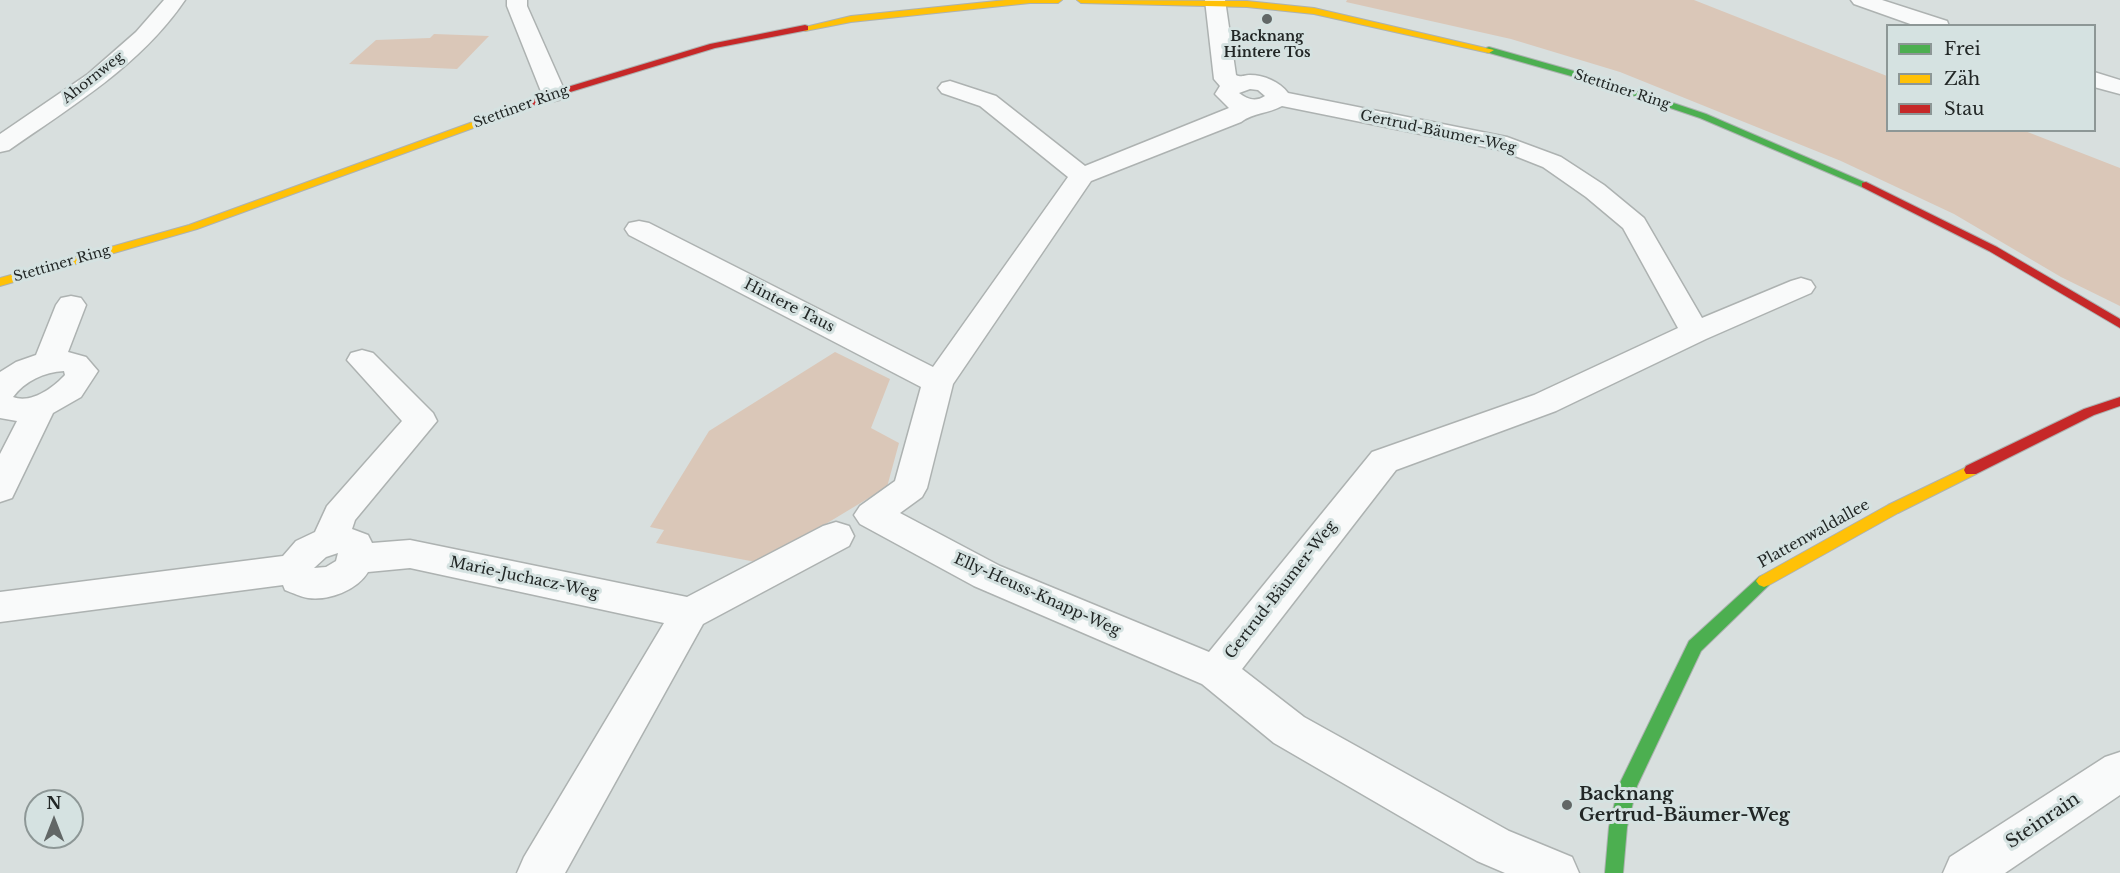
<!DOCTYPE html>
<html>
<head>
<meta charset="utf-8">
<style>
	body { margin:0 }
	#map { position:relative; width:2120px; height:873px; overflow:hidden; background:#d8dfde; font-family:"Libre Baskerville",serif }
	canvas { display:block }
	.legend { position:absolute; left:1886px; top:24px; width:210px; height:108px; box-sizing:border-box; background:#d5e2e1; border:2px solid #8d9796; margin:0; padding:8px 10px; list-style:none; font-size:18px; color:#222726 }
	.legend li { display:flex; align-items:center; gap:12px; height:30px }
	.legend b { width:30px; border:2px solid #8d9796 }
	.north { position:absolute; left:24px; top:789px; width:60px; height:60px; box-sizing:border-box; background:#d5e2e1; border:2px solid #8d9796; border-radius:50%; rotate:0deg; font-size:16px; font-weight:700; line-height:24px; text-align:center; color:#222726 }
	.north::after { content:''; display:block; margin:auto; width:21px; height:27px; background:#626766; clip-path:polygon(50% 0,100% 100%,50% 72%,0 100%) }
</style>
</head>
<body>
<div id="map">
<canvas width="2120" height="873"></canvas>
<ul class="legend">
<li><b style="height:8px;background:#4caf50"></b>Frei</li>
<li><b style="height:8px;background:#ffc107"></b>Zäh</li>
<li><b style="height:8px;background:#c62828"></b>Stau</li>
</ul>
<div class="north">N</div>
</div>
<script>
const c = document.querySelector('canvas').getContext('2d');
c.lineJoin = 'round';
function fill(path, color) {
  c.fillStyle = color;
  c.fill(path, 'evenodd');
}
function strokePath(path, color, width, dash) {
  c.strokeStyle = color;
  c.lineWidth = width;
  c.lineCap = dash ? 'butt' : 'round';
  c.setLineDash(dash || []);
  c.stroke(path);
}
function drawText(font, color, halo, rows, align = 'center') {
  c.font = font + ' "Libre Baskerville",serif';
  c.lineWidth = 6;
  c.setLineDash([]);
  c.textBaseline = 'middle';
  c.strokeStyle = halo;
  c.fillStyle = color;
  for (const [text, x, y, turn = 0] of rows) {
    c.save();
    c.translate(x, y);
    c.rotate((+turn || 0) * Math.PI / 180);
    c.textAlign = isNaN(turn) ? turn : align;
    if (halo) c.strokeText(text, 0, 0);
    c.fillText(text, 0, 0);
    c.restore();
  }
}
const green = new Path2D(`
	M1347,0H1694L1887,76L1888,130L2025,131L2120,168V306L2061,277L1954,214L1841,161L1620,72L1511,39L1346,2Z
	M434,34L489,36L457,69L349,64L376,40L430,38Z
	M835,352L890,379L871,428L899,443L887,487L761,563L656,543L664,530L650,527L709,431Z`);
const street = new Path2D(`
	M164,0H185C141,65 72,106 9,150L0,152V134L88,74L136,32Z
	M507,0H527V6L566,94L562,99L554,101L546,99L542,94L507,6Z
	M1205,0H1225L1236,75C1242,78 1243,75 1250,75C1264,75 1280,82 1288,93L1507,137L1561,157L1604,185L1644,218L1702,318L1791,281L1801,278L1811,281L1815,287L1811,293L1706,339L1556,411L1396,470L1242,669L1304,717L1509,831L1572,857L1579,873H1505L1477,861L1274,743L1202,684L974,586L860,524L854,515L860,506L895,481L921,387L629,235L625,229L629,223L639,221L649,223L933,367L1068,177L980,106L942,93L938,88L942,83L950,81L996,96L1085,166L1229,108L1215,94L1220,86L1214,79ZM1250,89L1258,90L1265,96C1256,102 1248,100 1239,93ZM1282,106L1500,150L1543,167L1586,197L1623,228L1678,328L1534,395L1372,452L1209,652L1000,566L900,513L922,497L927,488L953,384L1091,181L1241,122C1254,112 1268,114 1282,106Z
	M1851,0H1882L1947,21L1949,26H1916L1854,4Z
	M2094,72L2120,80V94L2094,87Z
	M71,296L81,298L86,305L68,352L86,357L98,371L81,397L53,413L12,498L0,502V454L17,421L0,418V372L16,362L36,355L56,305L61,298ZM64,371L65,375C53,388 31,404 13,397C25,381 44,372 64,371Z
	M362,350L373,353L433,413L437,421L355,520L352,529L368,535L372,543L410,540L687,597L823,526L836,522L849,526L854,536L849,546L703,624L565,873H517L524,857L664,623L410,568L368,572C357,590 329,601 308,598C301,597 293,593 285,590L283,585L0,622V592L283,556L296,541L315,532L327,506L402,421L347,360L351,353ZM338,553L336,561L326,567L314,568L326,557Z
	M2120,752V795L2005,873H1943L1950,857L2105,757Z`);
const fast = new Path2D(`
	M1489,47L1602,79L1706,114L1871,185L1870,187H1862L1700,118L1596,83L1486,52V48Z
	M1764,575L1769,577L1772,581L1769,585L1701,651L1637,786L1627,827L1623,873H1605L1609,827L1619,785L1689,641L1759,577Z`);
const slow = new Path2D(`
	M1006,0H1062L1058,3H1030L851,22L805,31L801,28L851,16Z
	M1077,0L1247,1L1314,8L1494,50L1489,53L1314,14L1247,7L1081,3Z
	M492,115L495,116V120L197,229L0,286V278L189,225Z
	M1971,465L1976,466L1978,470L1976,474L1898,513L1769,585L1764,587L1759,585L1756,581L1759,577L1888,505Z`);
const jam = new Path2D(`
	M805,25L808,26V30L715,48L557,96L495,120L487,118L551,92L710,44Z
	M1866,182L1997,247L2120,319V328L1989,251L1862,187V183Z
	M2120,397V406L2094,415L1976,474H1966L1964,470L1966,466L2084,409Z`);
const markers = [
	[1267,19,6,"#626766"],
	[1567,805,6,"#626766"]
];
const farPoinames = [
	["Backnang",1267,37],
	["Hintere Tos",1267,53]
];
const farStreetnames = [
	["Ahornweg",93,78,-38],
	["Stettiner Ring",1622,90,18],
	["Stettiner Ring",521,107,-20],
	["Gertrud-Bäumer-Weg",1438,132,12],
	["Stettiner Ring",62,264,-16]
];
const streetNames = [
	["Hintere Taus",789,306,27],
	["Plattenwaldallee",1814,534,-29],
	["Marie-Juchacz-Weg",524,578,12],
	["Gertrud-Bäumer-Weg",1281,590,-52],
	["Elly-Heuss-Knapp-Weg",1037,595,24]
];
const nearPoinames = [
	["Backnang",1579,795],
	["Gertrud-Bäumer-Weg",1579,816]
];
const nearStreetnames = [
	["Steinrain",2043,821,-34]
];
fill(green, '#dac7b8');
strokePath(street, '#adb2b1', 3);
strokePath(fast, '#adb2b1', 2);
strokePath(slow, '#adb2b1', 2);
strokePath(jam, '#adb2b1', 2);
fill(street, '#f9fafa');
fill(fast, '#4caf50');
fill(slow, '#ffc107');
fill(jam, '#c62828');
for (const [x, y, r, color] of markers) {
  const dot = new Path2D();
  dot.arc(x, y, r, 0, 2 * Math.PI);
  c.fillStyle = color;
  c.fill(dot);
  strokePath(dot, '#d5e2e1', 2);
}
drawText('bold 14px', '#222726', '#d5e2e1', farPoinames);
drawText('14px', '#222726', '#d5e2e1', farStreetnames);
drawText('15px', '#222726', '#d5e2e1', streetNames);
drawText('bold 18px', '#222726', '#d5e2e1', nearPoinames, 'left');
drawText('18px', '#222726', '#d5e2e1', nearStreetnames);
</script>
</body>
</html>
